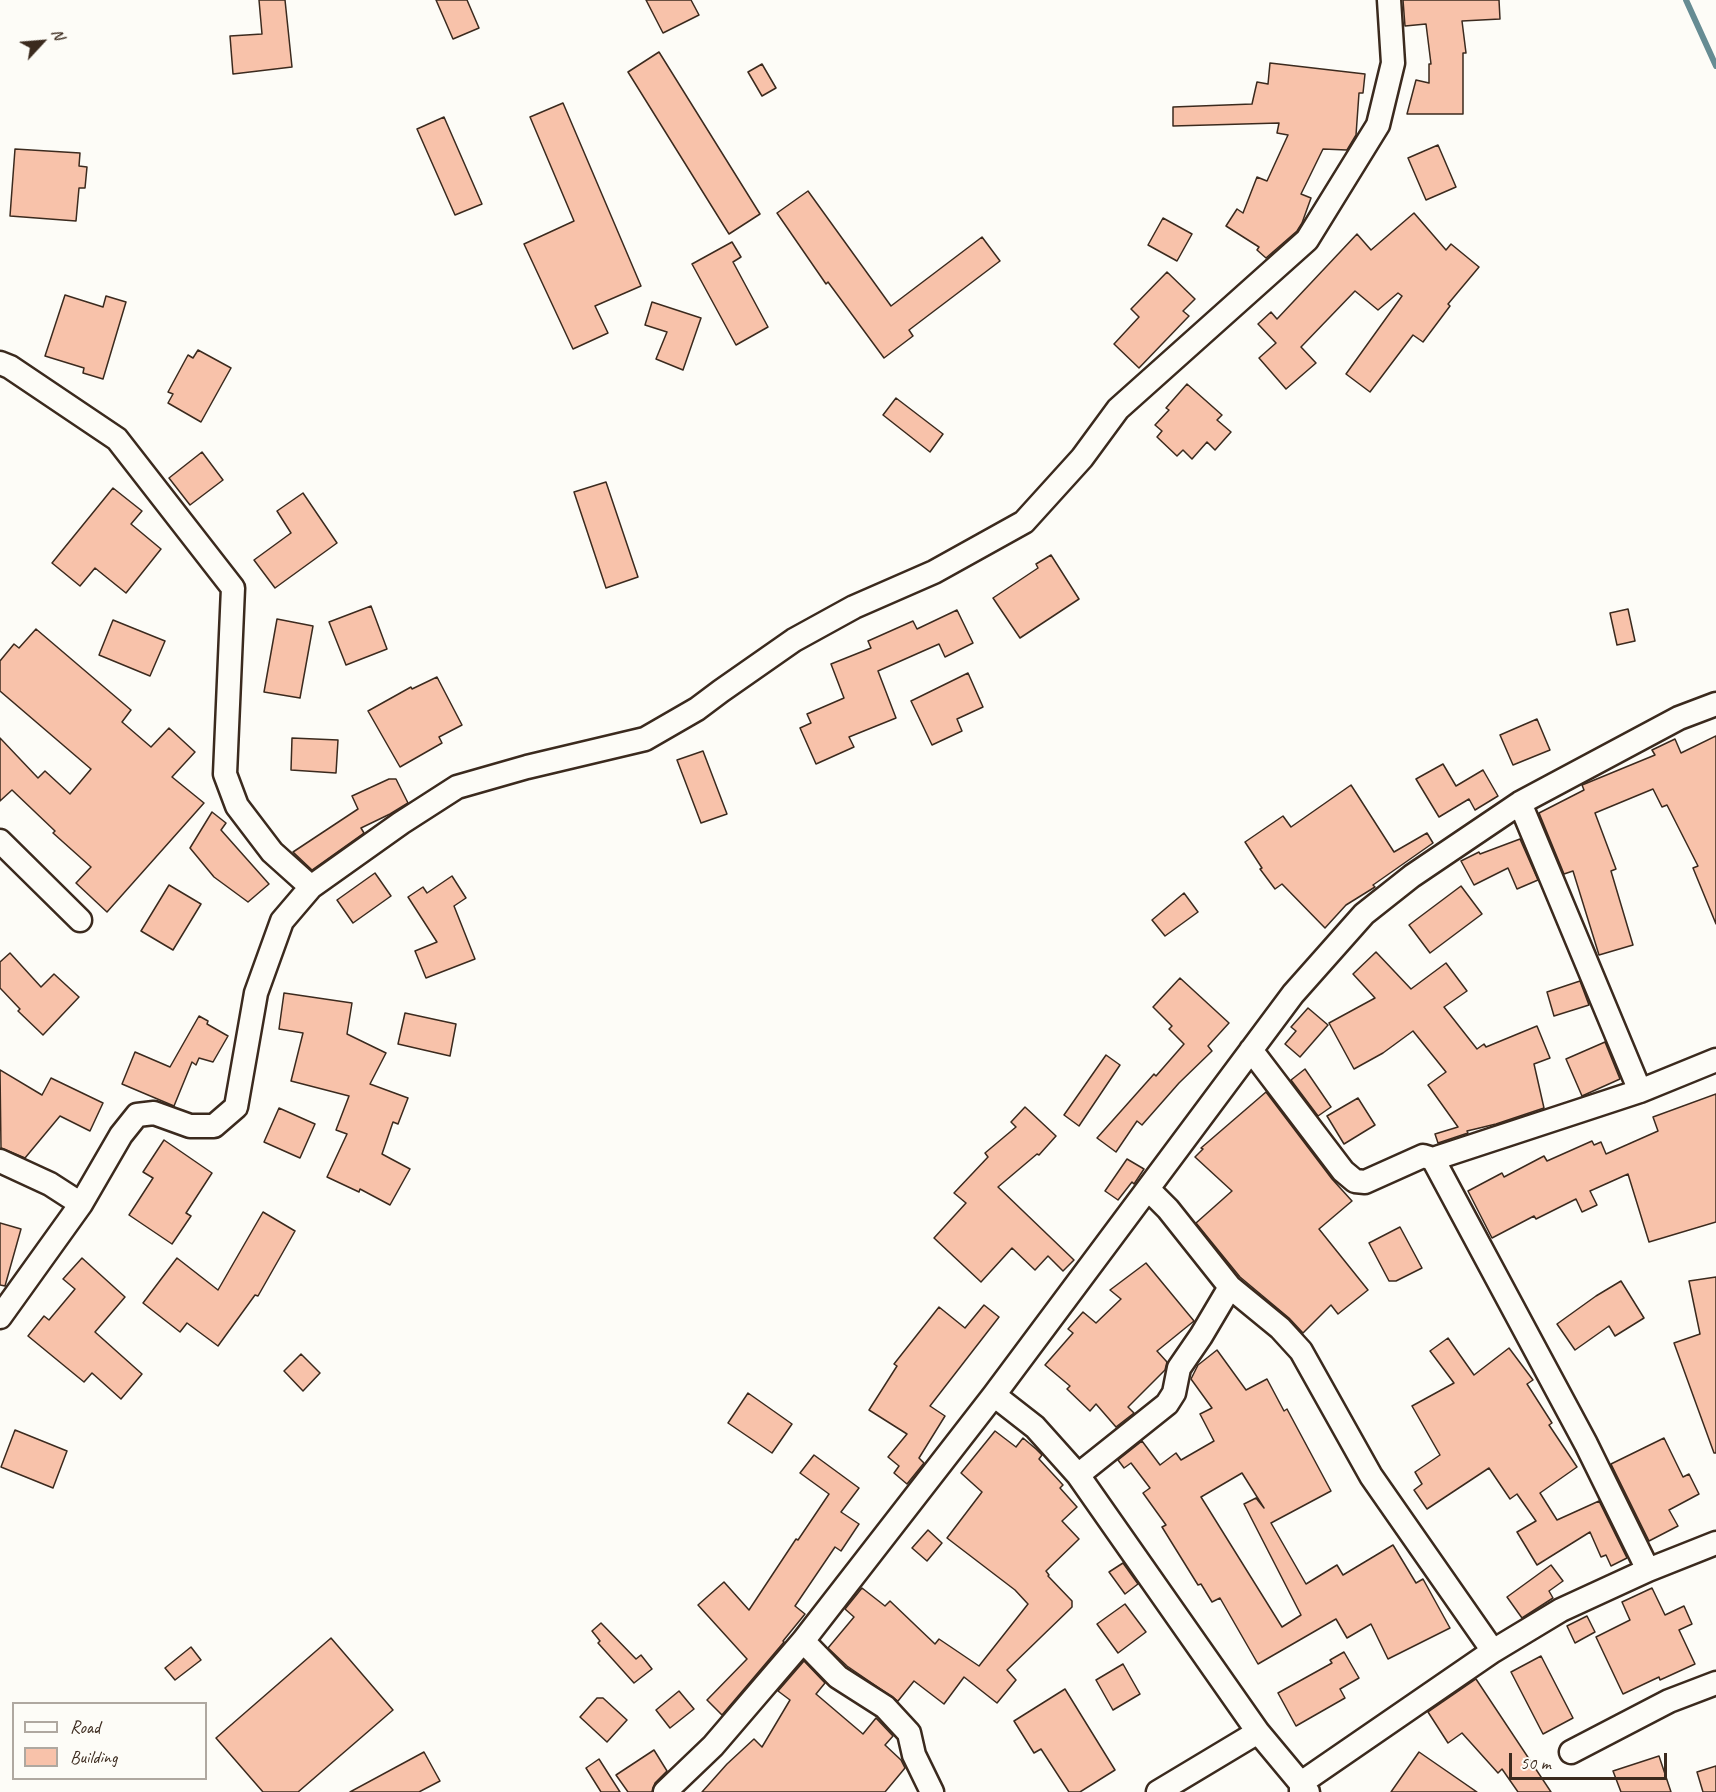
<!DOCTYPE html>
<html>
<head>
<meta charset="utf-8">
<style>
	body { margin:0 }
	#map { position:relative; width:1716px; height:1792px; overflow:hidden; background:#fdfcf7; font-family:Caveat,sans-serif }
	canvas { display:block }
	.legend { position:absolute; left:12px; top:1702px; width:195px; height:78px; box-sizing:border-box; background:#fdfcf7; border:2px solid #afa8a0; margin:0; padding:8px 10px; list-style:none; font-size:18px; color:#3b2a1e }
	.legend li { display:flex; align-items:center; gap:12px; height:30px }
	.legend b { width:30px; border:2px solid #afa8a0 }
	.north { position:absolute; left:12px; top:12px; width:60px; height:60px; -webkit-text-stroke:4px #fdfcf7; paint-order:stroke; rotate:64deg; font-size:16px; font-weight:700; line-height:24px; text-align:center; color:#3b2a1e }
	.north::after { content:''; display:block; margin:auto; width:21px; height:27px; background:#3b2a1e; clip-path:polygon(50% 0,100% 100%,50% 72%,0 100%) }
	.scale { position:absolute; left:1509px; top:1753px; width:158px; height:27px; box-sizing:border-box; border:3px solid #3b2a1e; border-top:0; padding-left:8px; font-size:18px; line-height:21px; white-space:nowrap; color:#3b2a1e; -webkit-text-stroke:4px #fdfcf7; paint-order:stroke }
</style>
</head>
<body>
<div id="map">
<canvas width="1716" height="1792"></canvas>
<ul class="legend">
<li><b style="height:8px;background:#fdfcf7"></b>Road</li>
<li><b style="height:16px;background:#f8c2aa"></b>Building</li>
</ul>
<div class="north">N</div>
<div class="scale">50 m</div>
</div>
<script>
const c = document.querySelector('canvas').getContext('2d');
c.lineJoin = 'round';
function strokePath(path, color, width, dash) {
  c.strokeStyle = color;
  c.lineWidth = width;
  c.lineCap = dash ? 'butt' : 'round';
  c.setLineDash(dash || []);
  c.stroke(path);
}
function fill(path, color) {
  c.fillStyle = color;
  c.fill(path, 'evenodd');
}
const stream = new Path2D(`
	M1686,0L1716,66`);
const building = new Path2D(`
	M259,0H285L292,67L233,74L230,36L262,34Z
	M436,0H467L479,28L453,39Z
	M646,0H691L699,15L663,33Z
	M1403,0H1499L1500,19L1462,21L1466,53H1463V114H1407L1416,80L1429,83V64H1431L1426,24L1405,26Z
	M659,52L760,214L729,234L628,72Z
	M1270,63L1365,74L1363,93H1359L1356,135L1347,150L1323,149L1301,194L1311,198L1302,223L1297,231L1266,258L1257,250L1259,247L1226,226L1237,209L1243,213L1257,177L1267,181L1288,135L1277,133L1279,123L1173,126V107L1252,104L1257,82L1268,84Z
	M762,64L776,88L762,96L748,72Z
	M563,103L641,286L595,306L608,333L573,349L524,244L574,221L530,117Z
	M444,117L482,204L455,215L417,129Z
	M1438,145L1456,187L1426,200L1408,158Z
	M15,149L80,153L79,166L87,167L85,188H79L76,221L10,216Z
	M808,191L891,306L982,237L1000,261L909,330L913,336L884,358L828,282L826,284L777,213Z
	M1414,213L1446,250L1451,244L1479,267L1448,304L1450,306L1423,342L1413,335L1370,392L1346,374L1402,296L1398,293L1378,310L1355,291L1301,347L1316,363L1286,389L1259,358L1276,343L1258,324L1271,312L1277,319L1357,234L1371,250Z
	M1163,218L1192,234L1177,261L1148,245Z
	M732,242L741,257L733,262L768,327L736,345L692,264Z
	M1167,272L1195,299L1183,311L1189,316L1139,368L1114,344L1139,317L1131,309Z
	M65,295L103,307L106,296L126,302L103,379L83,373L84,368L45,356Z
	M652,302L701,318L683,370L656,359L667,332L645,325Z
	M198,350L231,368L201,422L168,403L173,394L168,392L188,355L193,358Z
	M1187,384L1222,415L1217,420L1231,432L1215,450L1207,442L1192,459L1183,450L1177,456L1157,437L1162,431L1155,425L1169,410L1166,408Z
	M896,398L943,434L930,452L883,415Z
	M202,452L223,480L190,505L169,478Z
	M606,482L638,577L606,588L574,492Z
	M113,488L142,511L131,524L161,549L126,593L95,568L80,586L52,563Z
	M303,493L337,543L275,588L254,560L291,533L277,511Z
	M1051,555L1079,599L1020,638L993,598L1038,568L1036,564Z
	M371,606L387,649L346,665L329,622Z
	M1628,609L1635,641L1617,645L1610,613Z
	M957,610L973,643L945,657L939,644L878,671L896,718L849,737L854,747L816,764L800,728L811,723L807,714L844,698L831,664L871,648L868,641L913,621L917,629Z
	M277,619L313,626L300,698L264,692Z
	M113,620L165,641L150,676L99,655Z
	M36,629L131,710L122,722L151,747L169,728L195,752L172,777L204,803L107,912L76,883L91,867L53,833L55,831L12,790L0,801V738L38,778L45,771L70,794L91,769L0,691V661L14,644L19,648Z
	M968,673L983,707L957,719L962,731L932,745L911,701Z
	M437,677L462,725L439,737L442,743L400,767L368,711L411,687L412,689Z
	M1537,719L1550,750L1513,765L1500,735Z
	M1716,736V924L1693,868L1698,866L1667,805L1662,807L1653,789L1595,813L1616,869L1611,871L1633,945L1599,955L1573,871L1564,874L1539,813L1584,790L1582,785L1587,783L1655,755L1652,750L1675,739L1681,753Z
	M292,738L338,740L336,773L291,770Z
	M703,751L727,814L701,823L677,760Z
	M1443,764L1456,786L1483,770L1498,796L1475,810L1469,799L1439,817L1416,779Z
	M389,779H396L408,803L390,814L361,828L364,833L312,870L293,852L358,809L352,796Z
	M1351,785L1394,852L1427,833L1433,843L1373,885L1375,887L1346,905L1325,928L1282,884L1275,889L1260,869L1262,868L1245,842L1283,816L1291,827Z
	M212,812L226,823L221,830L269,884L248,902L214,877L190,848Z
	M1520,839L1538,880L1517,889L1508,868L1474,885L1461,861L1479,852L1480,854Z
	M375,873L391,896L353,923L337,900Z
	M452,876L466,898L454,906L475,959L426,978L415,951L437,942L408,897L423,887L427,893Z
	M169,885L201,904L173,950L141,931Z
	M1461,886L1482,914L1430,953L1409,925Z
	M1184,893L1198,912L1165,936L1152,920Z
	M1376,952L1411,989L1446,963L1467,991L1444,1007L1477,1049L1484,1044L1486,1047L1537,1026L1550,1058L1534,1064L1544,1108L1496,1124L1467,1131L1468,1133L1438,1143L1435,1134L1458,1127L1428,1085L1446,1072L1413,1031L1383,1053L1354,1069L1329,1023L1375,998L1353,974Z
	M10,953L41,987L54,974L79,997L43,1035L18,1011L20,1009L0,988V962Z
	M1180,978L1229,1023L1208,1046L1212,1051L1179,1083L1142,1125L1137,1121L1116,1152L1097,1138L1154,1074L1156,1076L1184,1044L1169,1029L1172,1026L1153,1007Z
	M1580,981L1589,1005L1554,1016L1547,992Z
	M284,993L352,1003L347,1034L386,1053L370,1084L408,1098L398,1124L393,1122L382,1154L410,1169L390,1205L360,1189L359,1192L327,1177L347,1134L336,1130L349,1096L291,1081L303,1033L279,1029Z
	M1308,1008L1328,1025L1300,1057L1285,1044L1296,1031L1291,1027Z
	M405,1013L456,1024L450,1056L398,1044Z
	M199,1016L208,1021L207,1024L228,1036L213,1062L199,1058L196,1065L192,1062L174,1106L122,1084L135,1052L170,1067Z
	M1605,1042L1620,1079L1582,1096L1566,1059Z
	M1106,1055L1120,1065L1079,1126L1064,1115Z
	M1305,1069L1331,1107L1318,1116L1291,1080Z
	M0,1070L42,1095L51,1078L103,1103L90,1131L60,1116L25,1158L1,1148Z
	M1266,1092L1332,1179L1352,1201L1319,1229L1368,1290L1338,1314L1331,1305L1303,1333L1289,1318L1240,1277L1196,1223L1232,1191L1195,1157L1203,1149L1201,1148Z
	M1716,1094V1222L1649,1242L1628,1174L1590,1191L1597,1205L1582,1212L1576,1199L1536,1219L1534,1216L1492,1238L1468,1191L1502,1173L1504,1177L1544,1156L1547,1161L1592,1141L1594,1145L1601,1142L1606,1154L1658,1131L1653,1117Z
	M1358,1098L1375,1125L1344,1144L1327,1116Z
	M1025,1107L1056,1136L1039,1155L1037,1154L998,1187L1074,1260L1063,1271L1048,1256L1035,1270L1012,1248L981,1282L934,1238L966,1203L954,1193L988,1157L985,1153L1016,1127L1011,1122Z
	M279,1108L315,1124L300,1158L264,1142Z
	M164,1140L212,1173L186,1213L191,1216L172,1244L129,1215L153,1178L143,1172Z
	M1127,1159L1144,1169L1134,1184L1132,1182L1118,1200L1105,1191Z
	M263,1212L295,1231L258,1296L255,1295L218,1346L187,1323L180,1332L143,1303L177,1258L218,1290Z
	M0,1223L21,1229L5,1286L0,1285Z
	M1400,1227L1422,1268L1396,1281H1389L1369,1243Z
	M82,1258L125,1297L95,1332L142,1374L121,1399L92,1373L84,1382L28,1336L44,1316L49,1320L75,1289L63,1279Z
	M1146,1263L1194,1321L1157,1351L1167,1362L1165,1370L1128,1407L1134,1413L1116,1427L1096,1404L1090,1411L1067,1389L1070,1386L1045,1365L1073,1333L1068,1329L1083,1312L1096,1323L1121,1299L1110,1290Z
	M1716,1277V1453H1714L1674,1343L1700,1334L1689,1281Z
	M1621,1281L1644,1318L1615,1336L1609,1326L1575,1350L1557,1324L1596,1296Z
	M984,1305L999,1317L930,1406L945,1416L919,1458L924,1463L907,1484L894,1473L899,1466L888,1457L907,1434L869,1410L897,1366L894,1364L939,1307L965,1328Z
	M1448,1338L1474,1375L1509,1348L1533,1380L1527,1384L1552,1423L1549,1425L1577,1467L1540,1493L1557,1520L1599,1501L1627,1558L1611,1566L1606,1555L1601,1557L1590,1532L1537,1565L1517,1532L1536,1521L1517,1494L1510,1499L1489,1468L1427,1509L1414,1490L1422,1484L1415,1472L1440,1455L1412,1406L1454,1383L1430,1351Z
	M1217,1350L1246,1390L1267,1379L1284,1411L1287,1409L1331,1491L1271,1523L1306,1584L1337,1565L1343,1575L1393,1545L1416,1583L1423,1579L1450,1628L1388,1659L1371,1624L1347,1638L1336,1619L1258,1664L1220,1598L1212,1602L1201,1584L1198,1585L1162,1527L1166,1525L1143,1493L1150,1488L1131,1463L1124,1468L1118,1460L1142,1441L1160,1465L1176,1453L1181,1460L1214,1441L1200,1414L1212,1408L1191,1379L1198,1365ZM1242,1473L1264,1508L1256,1498L1244,1504L1301,1615L1282,1627L1201,1497Z
	M301,1354L320,1373L303,1391L284,1371Z
	M748,1393L792,1424L772,1453L728,1423Z
	M15,1430L67,1451L53,1488L1,1467Z
	M995,1431L1016,1447L1023,1438L1036,1449L1042,1455L1039,1459L1063,1485L1060,1488L1077,1507L1062,1521L1079,1539L1046,1571L1049,1575L1048,1576L1072,1601V1607L1007,1670L1016,1680L997,1703L964,1677L944,1704L914,1681L898,1701L847,1666L828,1648L854,1617L845,1609L862,1588L885,1606L890,1601L935,1644L939,1639L979,1666L1028,1604L1015,1590L947,1538L982,1492L961,1473Z
	M1664,1438L1683,1477L1689,1474L1699,1494L1669,1510L1678,1526L1649,1541L1611,1464Z
	M814,1455L859,1488L841,1512L859,1524L841,1551L835,1547L795,1606L805,1614L783,1641L784,1642L722,1715L707,1700L747,1659L698,1605L724,1582L749,1610L796,1539L798,1540L829,1494L800,1473Z
	M928,1530L942,1543L927,1561L912,1548Z
	M1123,1563L1138,1584L1125,1594L1109,1572Z
	M1551,1565L1563,1581L1549,1591L1553,1598L1522,1618L1507,1597Z
	M1652,1588L1665,1615L1684,1606L1692,1624L1679,1630L1695,1664L1660,1680L1659,1677L1623,1694L1596,1637L1630,1620L1622,1602Z
	M1125,1604L1146,1632L1118,1653L1097,1624Z
	M1587,1616L1595,1632L1575,1643L1567,1626Z
	M601,1623L636,1659L641,1655L652,1669L634,1683L598,1643L600,1641L592,1631Z
	M331,1638L393,1710L298,1792H263L216,1738Z
	M191,1647L201,1660L175,1680L165,1668Z
	M1344,1652L1359,1678L1340,1689L1345,1698L1296,1726L1278,1693L1332,1663L1330,1660Z
	M1541,1656L1573,1718L1543,1734L1511,1672Z
	M804,1661L825,1683L816,1694L863,1734L876,1718L893,1736L885,1745L901,1760L905,1768L885,1792H702L727,1764L754,1739L762,1747L790,1700L778,1691Z
	M1123,1664L1140,1694L1113,1710L1096,1680Z
	M1476,1679L1551,1792H1518L1502,1769L1498,1773L1462,1733L1448,1743L1428,1712Z
	M1065,1689L1115,1770L1080,1792H1069L1041,1749L1034,1753L1014,1721Z
	M679,1691L694,1709L670,1728L656,1710Z
	M597,1698H603L627,1720L607,1742L580,1717Z
	M654,1750L667,1771L655,1783L652,1792H628L616,1775Z
	M424,1752L440,1781L419,1792H350Z
	M1419,1752L1477,1792H1391Z
	M1659,1756L1671,1792H1621L1613,1771Z
	M599,1759L620,1792H601L586,1768Z
	M1716,1766V1792H1703L1697,1772Z`);
const minor = new Path2D(`
	M0,363L10,367L117,439L233,588L225,774L237,806L272,852L311,887
	M1520,803L1640,1091
	M0,841L80,920
	M1251,1050L1343,1171L1355,1181L1365,1182L1423,1156L1433,1159L1640,1091L1716,1060
	M1433,1159L1586,1444L1648,1570
	M0,1161L50,1184L81,1204
	M1148,1189L1168,1209L1230,1287L1280,1328L1301,1351L1371,1476L1493,1651
	M0,1317L81,1204L121,1135L137,1115L154,1113L190,1126H214L236,1107L256,993L282,921L311,887L401,823L457,787L527,767L645,739L697,709L721,691L794,640L854,607L934,572L1024,522L1082,458L1118,409L1307,240L1378,125L1393,63L1389,0
	M994,1395L1035,1427L1078,1475L1258,1732L1308,1792
	M1078,1475L1167,1404L1174,1393L1179,1368L1201,1336L1230,1287
	M803,1641L838,1677L885,1707L909,1733L914,1755L932,1792
	M1571,1752L1669,1701L1716,1683
	M665,1792L713,1746L803,1641L994,1395L1293,994L1364,914L1412,876L1520,803L1679,718L1716,704
	M1158,1792L1258,1732
	M1301,1792V1783L1493,1651L1561,1610L1648,1570L1716,1543`);
strokePath(stream, '#668c93', 6);
fill(building, '#f8c2aa');
strokePath(building, '#3b2a1e', 1.5);
strokePath(minor, '#3b2a1e', 27);
strokePath(minor, '#fdfcf7', 22);
</script>
</body>
</html>
